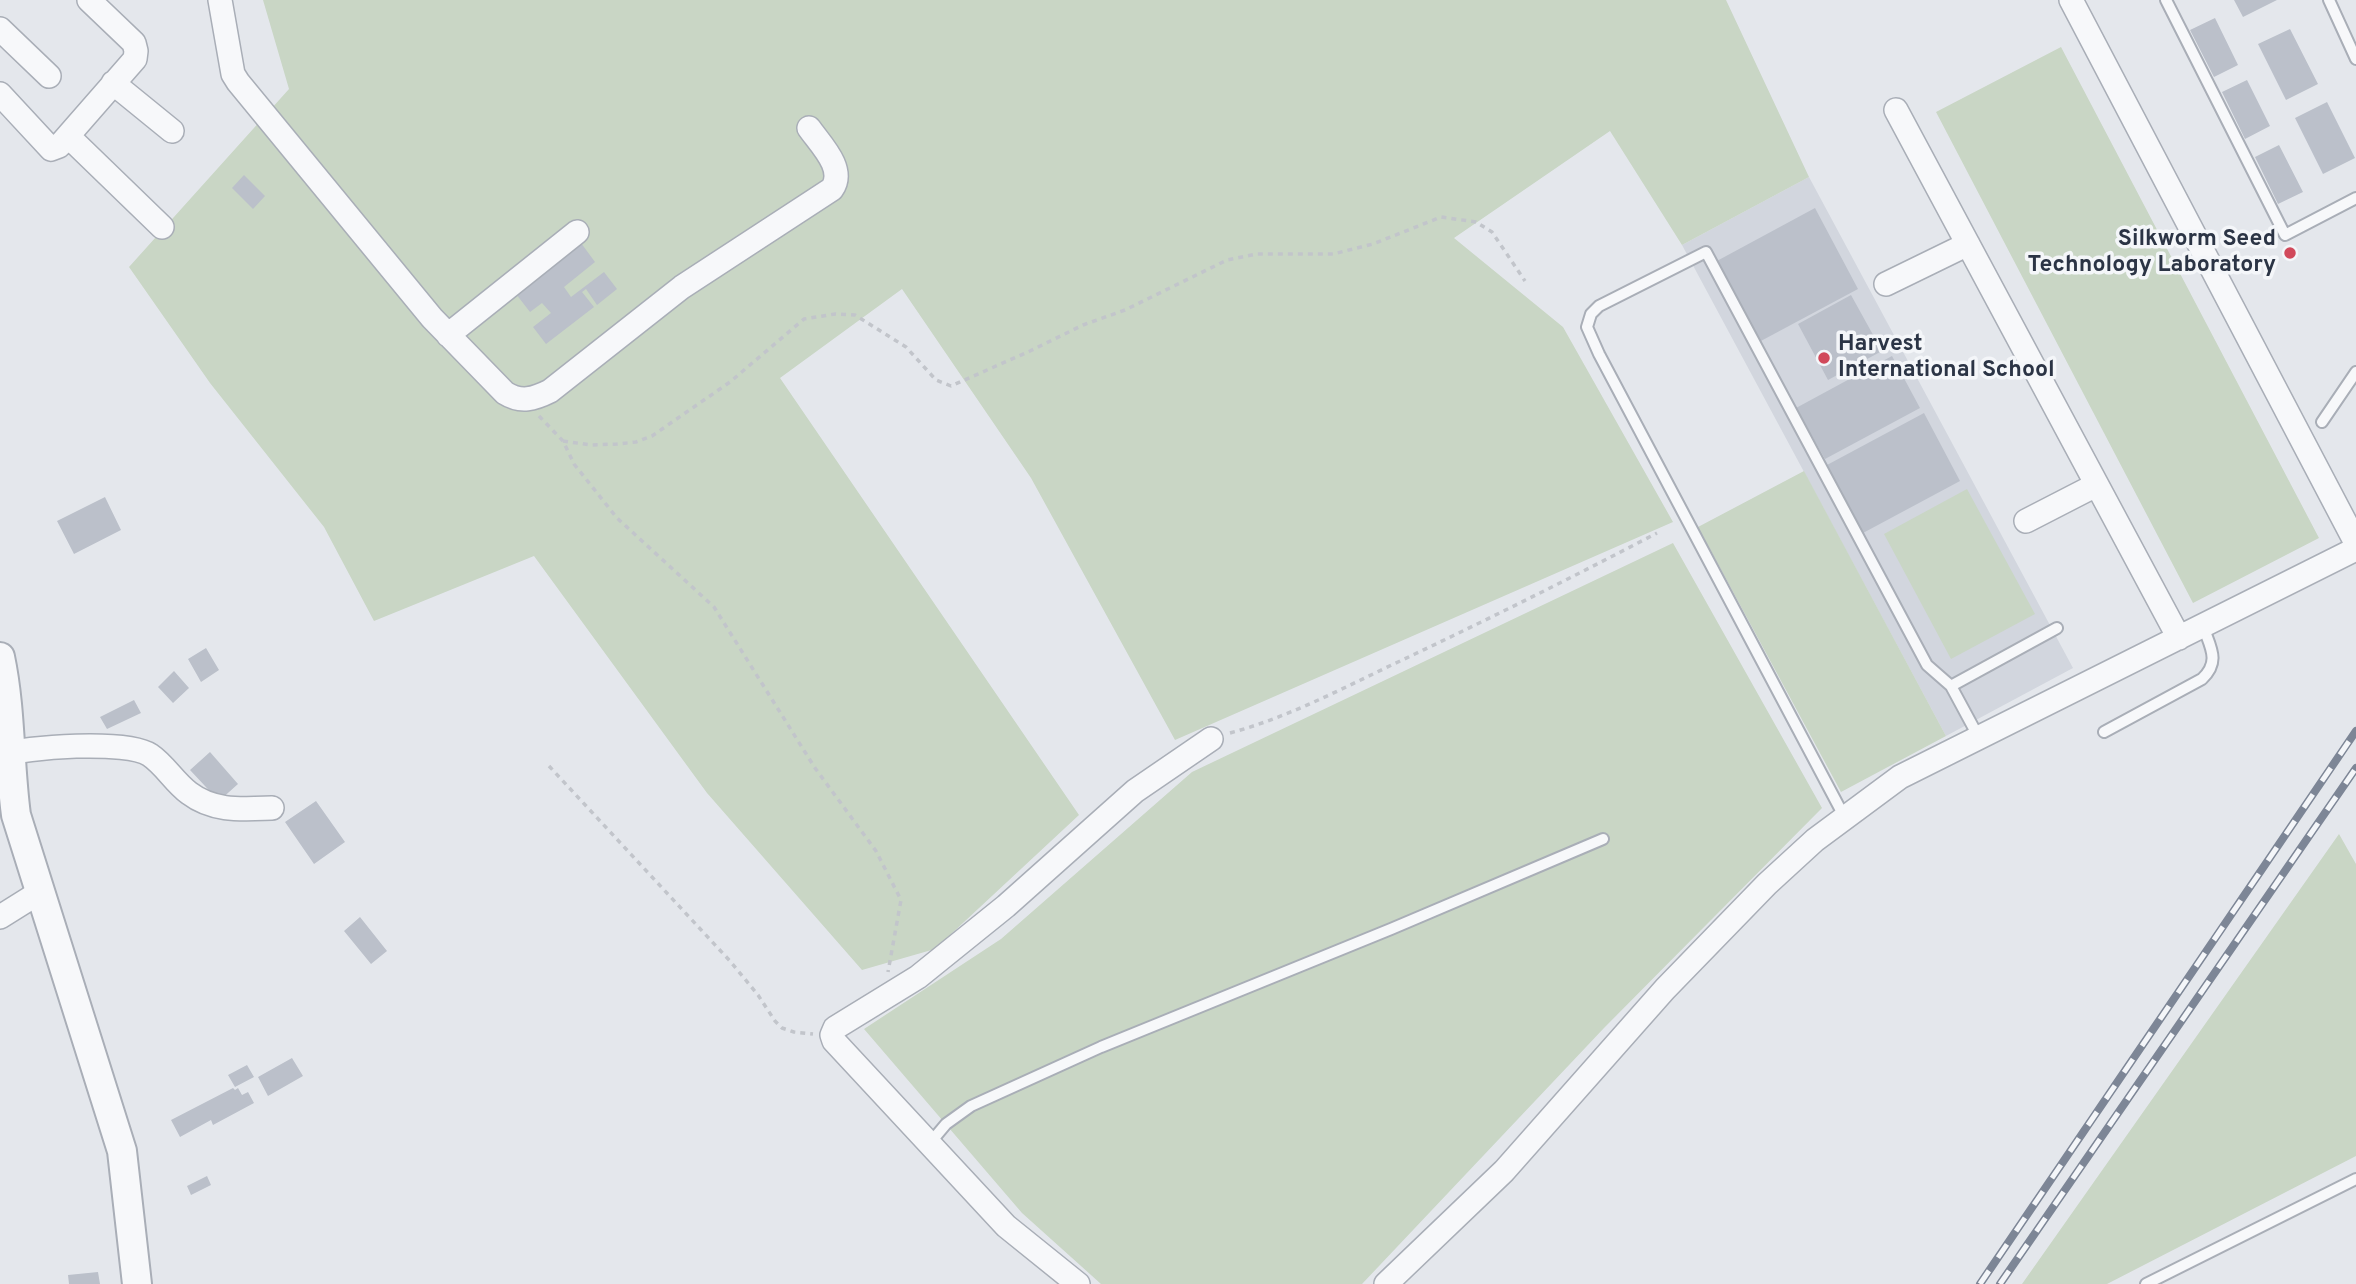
<!DOCTYPE html>
<html>
<head>
<meta charset="utf-8">
<style>
	body { margin:0 }
	canvas { display:block; background:#e4e7ec }
</style>
</head>
<body>
<canvas width="2356" height="1284"></canvas>
<script>
const c = document.querySelector('canvas').getContext('2d');
c.lineJoin = 'round';
function fill(path, color) {
  c.fillStyle = color;
  c.fill(path, 'evenodd');
}
function strokePath(path, color, width, dash) {
  c.strokeStyle = color;
  c.lineWidth = width;
  c.lineCap = dash ? 'butt' : 'round';
  c.setLineDash(dash || []);
  c.stroke(path);
}
function drawText(font, color, halo, rows, align = 'center') {
  c.font = font + ' Overpass,sans-serif';
  c.lineWidth = 7;
  c.setLineDash([]);
  c.textBaseline = 'middle';
  c.strokeStyle = halo;
  c.fillStyle = color;
  for (const [text, x, y, turn = 0] of rows) {
    c.save();
    c.translate(x, y);
    c.rotate((+turn || 0) * Math.PI / 180);
    c.textAlign = isNaN(turn) ? turn : align;
    if (halo) c.strokeText(text, 0, 0);
    c.fillText(text, 0, 0);
    c.restore();
  }
}
const built = new Path2D(`
	M1809,177L2073,668L1946,736L1682,245Z`);
const green = new Path2D(`
	M263,0H1726L1809,177L1682,245L1610,131L1454,238L1563,327L1673,522L1175,740L1031,478L902,289L780,378L1079,815L935,949L862,970L707,793L534,556L374,621L324,527L210,383L129,267L289,89Z
	M2061,47L2319,538L2193,603L1936,112Z
	M1804,471L1946,736L1841,792L1698,527Z
	M1967,489L2035,614L1951,659L1884,534Z
	M1673,543L1822,808L1604,1028L1362,1284H1101L1022,1213L864,1029L1001,939L1192,772Z
	M2339,834L2356,864V1156L2107,1284H2022Z`);
const building = new Path2D(`
	M2234,0H2277L2243,17Z
	M2215,18L2238,65L2214,77L2190,30Z
	M2290,29L2318,84L2286,100L2258,44Z
	M2247,80L2270,126L2245,139L2222,92Z
	M2327,102L2355,158L2323,174L2295,118Z
	M2279,145L2303,192L2278,204L2255,157Z
	M244,175L265,196L253,209L232,188Z
	M1815,208L1858,289L1759,342L1715,262Z
	M581,243L595,262L564,287L571,297L604,272L617,289L597,305L586,289L582,292L594,307L546,344L533,327L551,313L542,303L530,312L516,294Z
	M1851,295L1882,351L1828,380L1798,324Z
	M1892,356L1920,408L1825,459L1796,408Z
	M1924,413L1960,481L1863,533L1827,465Z
	M105,497L121,530L74,554L57,521Z
	M206,648L219,670L201,682L188,659Z
	M174,671L189,688L173,703L158,687Z
	M134,700L141,713L107,729L100,717Z
	M210,752L238,784L219,801L190,770Z
	M316,801L345,842L314,864L285,822Z
	M360,917L387,951L371,964L344,931Z
	M292,1058L303,1076L268,1096L258,1077Z
	M247,1065L254,1077L235,1087L228,1075Z
	M233,1088L235,1090L238,1088L242,1095L248,1092L254,1103L213,1125L211,1120L180,1137L171,1120Z
	M207,1176L211,1185L191,1195L187,1186Z
	M98,1272L100,1284H69L68,1275Z`);
const path = new Path2D(`
	M539,416L563,441L574,464L617,518L714,607L815,768L876,851L901,900L888,972
	M563,441L591,445L617,444L636,442L652,436L730,382L804,319L835,314L855,315L906,347L936,380L951,386L1030,351L1083,325L1125,310L1227,260L1257,254H1333L1373,244L1441,217L1476,222L1492,232L1525,281
	M1230,733C1289,717 1343,688 1398,662C1485,621 1571,578 1657,533
	M549,766L730,961L758,995L775,1021L782,1028L794,1032L813,1034`);
const service = new Path2D(`
	M2166,0L2285,235L2356,198
	M2329,0L2356,59
	M2322,422L2356,372
	M1951,686L2057,628
	M2104,732L2202,679C2221,661 2210,647 2203,626
	M1845,818L1599,354L1587,327L1591,314L1599,306L1706,252L1927,665L1951,686L1978,736
	M930,1143L946,1124L971,1106L1101,1047L1391,929L1603,839
	M2146,1284L2356,1179`);
const minor = new Path2D(`
	M220,0L233,74L238,82L432,318L505,393C521,403 534,399 550,391L682,287L832,189C846,169 821,145 809,128
	M2071,0L2356,543
	M0,29L49,76
	M113,83L172,131
	M0,94L51,149L59,146L135,59L136,51L134,43L89,0
	M1896,110L2179,638
	M68,136L162,227
	M1886,284L1968,244
	M448,335L577,232
	M2026,521L2096,485
	M0,756C25,746 128,740 150,755C165,765 174,782 189,793C214,812 242,809 272,808
	M0,917L40,892
	M1078,1284L1006,1226L834,1041L832,1035L835,1028L918,977L1006,906L1135,791L1211,739
	M1386,1284L1504,1171L1665,989L1767,884L1815,840L1900,777L2356,549`);
const tertiary = new Path2D(`
	M0,657C11,709 9,763 16,815L122,1151L137,1284`);
const rail = new Path2D(`
	M1980,1284L2356,731
	M2000,1284L2356,768`);
const markers = [
	[2290,253,7,"#d1495b"],
	[1824,358,7,"#d1495b"]
];
const poiNames = [
	["Silkworm Seed",2276,240],
	["Technology Laboratory",2276,266],
	["Harvest",1838,345,"left"],
	["International School",1838,371,"left"]
];
fill(built, '#d2d6de');
fill(green, '#c9d6c5');
fill(building, '#bbc0ca');
strokePath(service, '#a9aeb7', 14);
strokePath(minor, '#a9aeb7', 26);
strokePath(tertiary, '#a9aeb7', 32);
strokePath(path, '#c2c5cb', 3.5, [5, 5]);
strokePath(service, '#f7f8fa', 10);
strokePath(minor, '#f7f8fa', 23);
strokePath(tertiary, '#f7f8fa', 28);
strokePath(rail, '#7d8696', 8);
strokePath(rail, '#f4f6f9', 5, [16]);
for (const [x, y, r, color] of markers) {
  const dot = new Path2D();
  dot.arc(x, y, r, 0, 2 * Math.PI);
  c.fillStyle = color;
  c.fill(dot);
  strokePath(dot, '#f4f6f9', 2.5);
}
drawText('bold 23px', '#2b3445', '#f4f6f9', poiNames, 'right');
</script>
</body>
</html>
